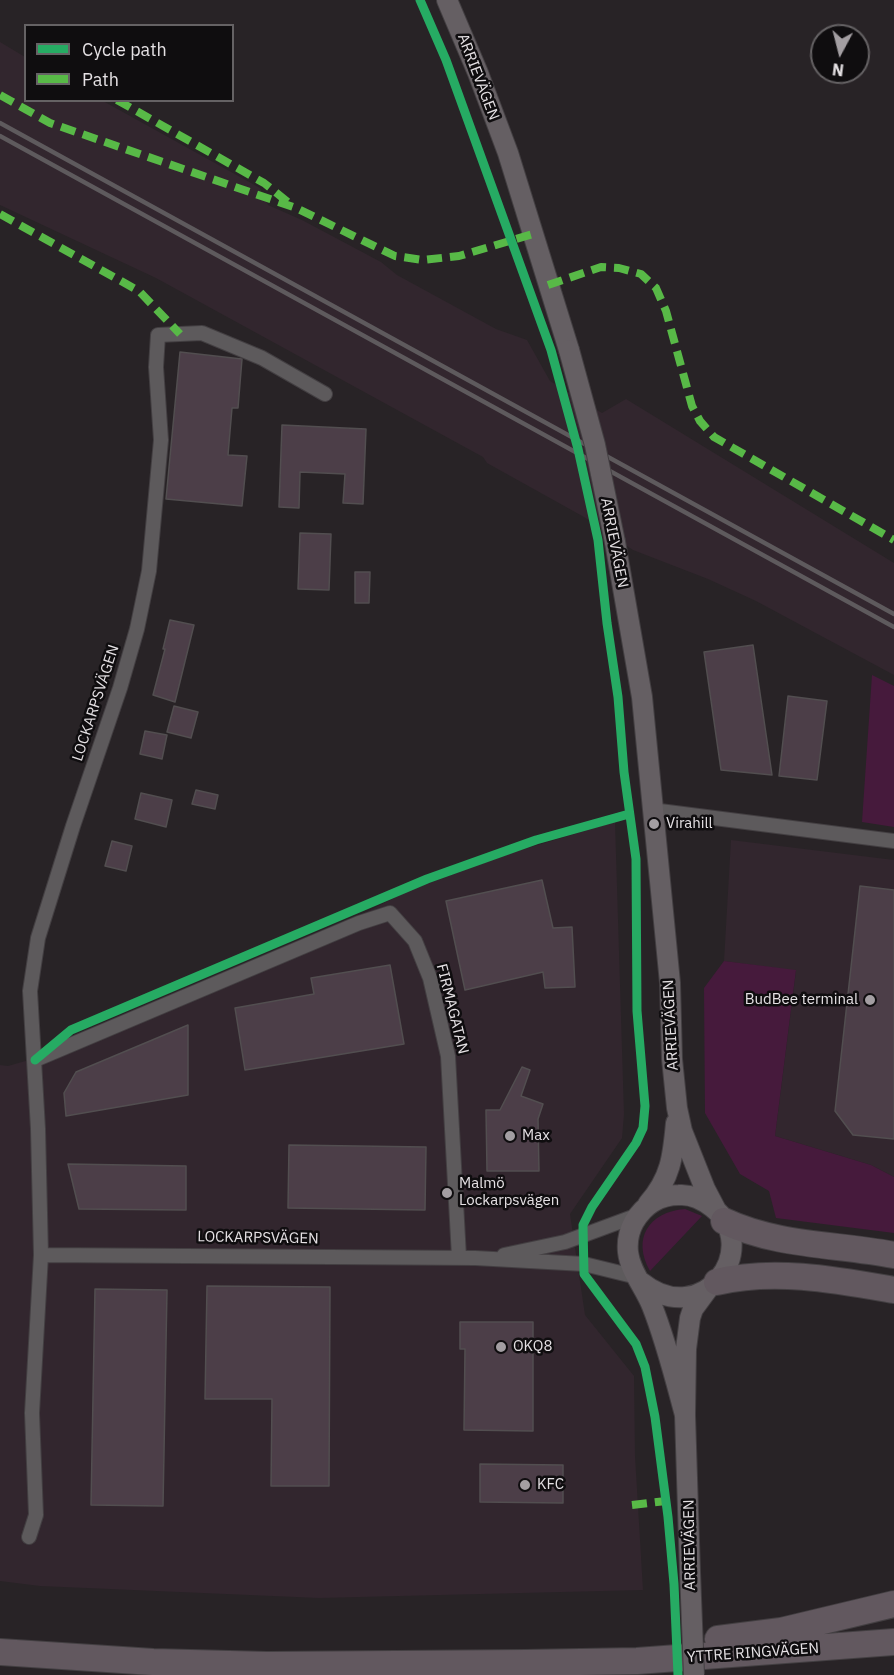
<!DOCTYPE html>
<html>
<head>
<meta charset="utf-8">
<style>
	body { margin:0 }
	#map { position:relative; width:894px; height:1675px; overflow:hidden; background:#282326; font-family:"IBM Plex Sans",sans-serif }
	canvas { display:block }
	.legend { position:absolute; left:24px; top:24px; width:210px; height:78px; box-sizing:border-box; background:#0f0d0f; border:2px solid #656264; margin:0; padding:8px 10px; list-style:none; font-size:18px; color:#e5e1e4 }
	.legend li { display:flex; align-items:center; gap:12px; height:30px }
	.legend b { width:30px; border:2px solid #656264 }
	.north { position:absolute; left:810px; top:24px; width:60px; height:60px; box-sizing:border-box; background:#0f0d0f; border:2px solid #656264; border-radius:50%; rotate:187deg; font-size:16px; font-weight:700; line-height:24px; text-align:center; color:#e5e1e4 }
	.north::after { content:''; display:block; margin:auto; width:21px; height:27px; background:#a39ea2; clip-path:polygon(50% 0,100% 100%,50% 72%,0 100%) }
</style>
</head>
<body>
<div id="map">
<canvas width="894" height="1675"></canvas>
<ul class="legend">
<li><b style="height:8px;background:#26ab63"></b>Cycle path</li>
<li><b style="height:8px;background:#58b947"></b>Path</li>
</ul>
<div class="north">N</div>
</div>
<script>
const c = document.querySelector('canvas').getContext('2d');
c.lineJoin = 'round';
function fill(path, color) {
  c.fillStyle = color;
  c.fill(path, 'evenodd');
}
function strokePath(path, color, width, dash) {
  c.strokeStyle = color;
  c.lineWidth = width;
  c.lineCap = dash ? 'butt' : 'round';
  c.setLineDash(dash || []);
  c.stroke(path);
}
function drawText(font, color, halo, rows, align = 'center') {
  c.font = font + ' "IBM Plex Sans",sans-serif';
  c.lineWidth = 5;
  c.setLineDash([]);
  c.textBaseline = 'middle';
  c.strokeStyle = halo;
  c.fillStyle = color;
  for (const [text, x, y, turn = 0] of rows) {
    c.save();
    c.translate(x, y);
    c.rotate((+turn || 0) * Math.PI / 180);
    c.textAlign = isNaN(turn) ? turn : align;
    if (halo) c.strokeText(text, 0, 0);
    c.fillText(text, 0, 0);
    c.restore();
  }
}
const built = new Path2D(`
	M0,42L25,57L26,100L103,101L260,188L268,205L302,220L381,262L397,275L496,329L527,340L550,381L602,413L626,399L894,563V675L756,601L708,579L633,550L584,517L487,463L483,457L156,278L0,205Z
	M615,822L624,1114L622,1138L570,1214L585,1315L634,1376L635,1456L643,1590L319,1598L40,1586L0,1581V1065L8,1066L67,1049L206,993L408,891L511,853Z
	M731,840L894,860V1177L871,1165L775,1136L796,971L724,961Z`);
const green = new Path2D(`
	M872,675L894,686V827L862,822Z
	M724,961L796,970L775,1136L871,1165L894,1177V1233L776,1218L769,1191L740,1174L705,1113L704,988Z
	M685,1209L702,1216L650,1271C632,1239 648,1212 685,1209Z`);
const building = new Path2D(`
	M180,352L242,359L238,408H232L228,455L247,456L242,506L166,499Z
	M282,425L366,429L363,504L343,503L345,474L300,472L299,508L279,507Z
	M300,533L331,534L329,590L298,589Z
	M355,572H370L369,603H355Z
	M170,620L194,625L175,702L153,695L165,649H163Z
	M753,645L772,775L721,770L704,652Z
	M788,696L827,701L817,780L779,776Z
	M174,706L198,712L191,738L167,732Z
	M145,731L167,735L162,759L140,754Z
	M196,790L218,795L215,809L192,804Z
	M141,793L172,800L166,827L135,819Z
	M112,841L132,846L126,871L105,866Z
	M542,880L553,928L572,927L575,987L545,988L543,972L465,990L446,901Z
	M860,886L894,890V1139L853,1135L835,1111Z
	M390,965L404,1044L245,1070L235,1008L314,994L311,978Z
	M188,1025V1095L66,1116L64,1093L76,1072Z
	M522,1067L530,1070L521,1096L543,1104L538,1119L539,1171H487L486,1110H500Z
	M289,1145L426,1147L425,1210L288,1208Z
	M68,1164L186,1166V1210L79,1209Z
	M207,1286L330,1287L329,1486H271L272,1399H205Z
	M95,1289L167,1290L163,1506L91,1505Z
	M460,1322H533V1431L464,1430L465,1349H460Z
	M480,1464L563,1465V1503L480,1502Z`);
const street = new Path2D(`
	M652,810L894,841
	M35,1060L359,923L390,913L415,941L430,978L448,1056L459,1257
	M41,1255L475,1258L584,1264L637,1277
	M504,1255L565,1242L638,1215
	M29,1537L36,1515L32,1413L41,1255L38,1129L30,991L38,938L73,826L120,688L137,629L149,571L161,440L156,367L158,335L202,333L262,358L325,394`);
const secondary = new Path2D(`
	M447,0L478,73L508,153L569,350
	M615,542L642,697L670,983L672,1059L677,1108L682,1131L705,1189L716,1210
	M648,1204C671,1178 673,1156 676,1123
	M641,1282C703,1332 764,1247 712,1207C703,1200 691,1194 679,1195C660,1195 644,1205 634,1222C629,1231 627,1242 628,1252C630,1271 645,1288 652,1306C666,1341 675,1378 685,1415
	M690,1572L685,1415L686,1349L690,1318L693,1309L707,1290`);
const highway = new Path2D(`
	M724,1221C777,1246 837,1244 894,1255
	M717,1282C774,1268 837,1280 894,1290
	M718,1639L781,1631L894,1604
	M0,1652L153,1662L267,1665L524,1663L637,1661L894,1642`);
const rail = new Path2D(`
	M0,123L894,614
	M0,136L894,627`);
const secondaryBridge = new Path2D(`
	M569,350L595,445L615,542
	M690,1572L694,1675`);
const quiet = new Path2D(`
	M52,25V26
	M0,95L50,123L296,208L395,256L423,260L459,256L533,234
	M117,100L264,183L289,203
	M0,214L139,291L180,334
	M548,285L601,267L619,268L641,274L656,288L666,311L692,406L700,421L714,437L894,540
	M632,1505L666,1501`);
const cycleway = new Path2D(`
	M420,0L446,60L551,350L578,449L598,540L607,623L618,697L624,772L636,859L637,1011L645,1106L643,1128L636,1143L592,1207L583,1225L584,1274L636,1344L645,1367L655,1417L668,1517L674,1584L678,1675
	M35,1060L71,1030L427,879L536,840L629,814`);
const markers = [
	[654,824,6,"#a39ea2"],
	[870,1000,6,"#a39ea2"],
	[510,1136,6,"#a39ea2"],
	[447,1193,6,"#a39ea2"],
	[501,1347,6,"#a39ea2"],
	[525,1485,6,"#a39ea2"]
];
const streetNames = [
	["ARRIEVÄGEN",478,77,69],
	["ARRIEVÄGEN",614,543,79],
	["LOCKARPSVÄGEN",96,703,-72],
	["FIRMAGATAN",452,1009,76],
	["ARRIEVÄGEN",671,1025,-93],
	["LOCKARPSVÄGEN",258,1238,1],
	["ARRIEVÄGEN",690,1545,-91],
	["YTTRE RINGVÄGEN",753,1653,-4]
];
const poiNames = [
	["Virahill",666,824],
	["BudBee terminal",858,1000,"right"],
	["Max",522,1136],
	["Malmö",459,1184],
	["Lockarpsvägen",459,1201],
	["OKQ8",513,1347],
	["KFC",537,1485]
];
fill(built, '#32262e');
fill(green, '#461a3c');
fill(building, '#4c3e48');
strokePath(building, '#524e50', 1.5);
strokePath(street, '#433f42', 16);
strokePath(secondary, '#433f42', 22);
strokePath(highway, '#433f42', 28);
strokePath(street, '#5d5a5c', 14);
strokePath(secondary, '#655f63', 20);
strokePath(highway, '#62585f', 26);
strokePath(rail, '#5e5a5d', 4.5);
strokePath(secondaryBridge, '#433f42', 22, []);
strokePath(secondaryBridge, '#655f63', 20);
strokePath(quiet, '#58b947', 8, [15, 8]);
strokePath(cycleway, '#26ab63', 9);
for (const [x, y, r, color] of markers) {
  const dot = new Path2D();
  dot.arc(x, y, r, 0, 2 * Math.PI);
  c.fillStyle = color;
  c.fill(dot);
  strokePath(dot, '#0f0d0f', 2);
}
drawText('15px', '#e5e1e4', '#0f0d0f', streetNames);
drawText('15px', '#e5e1e4', '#0f0d0f', poiNames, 'left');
</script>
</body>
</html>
